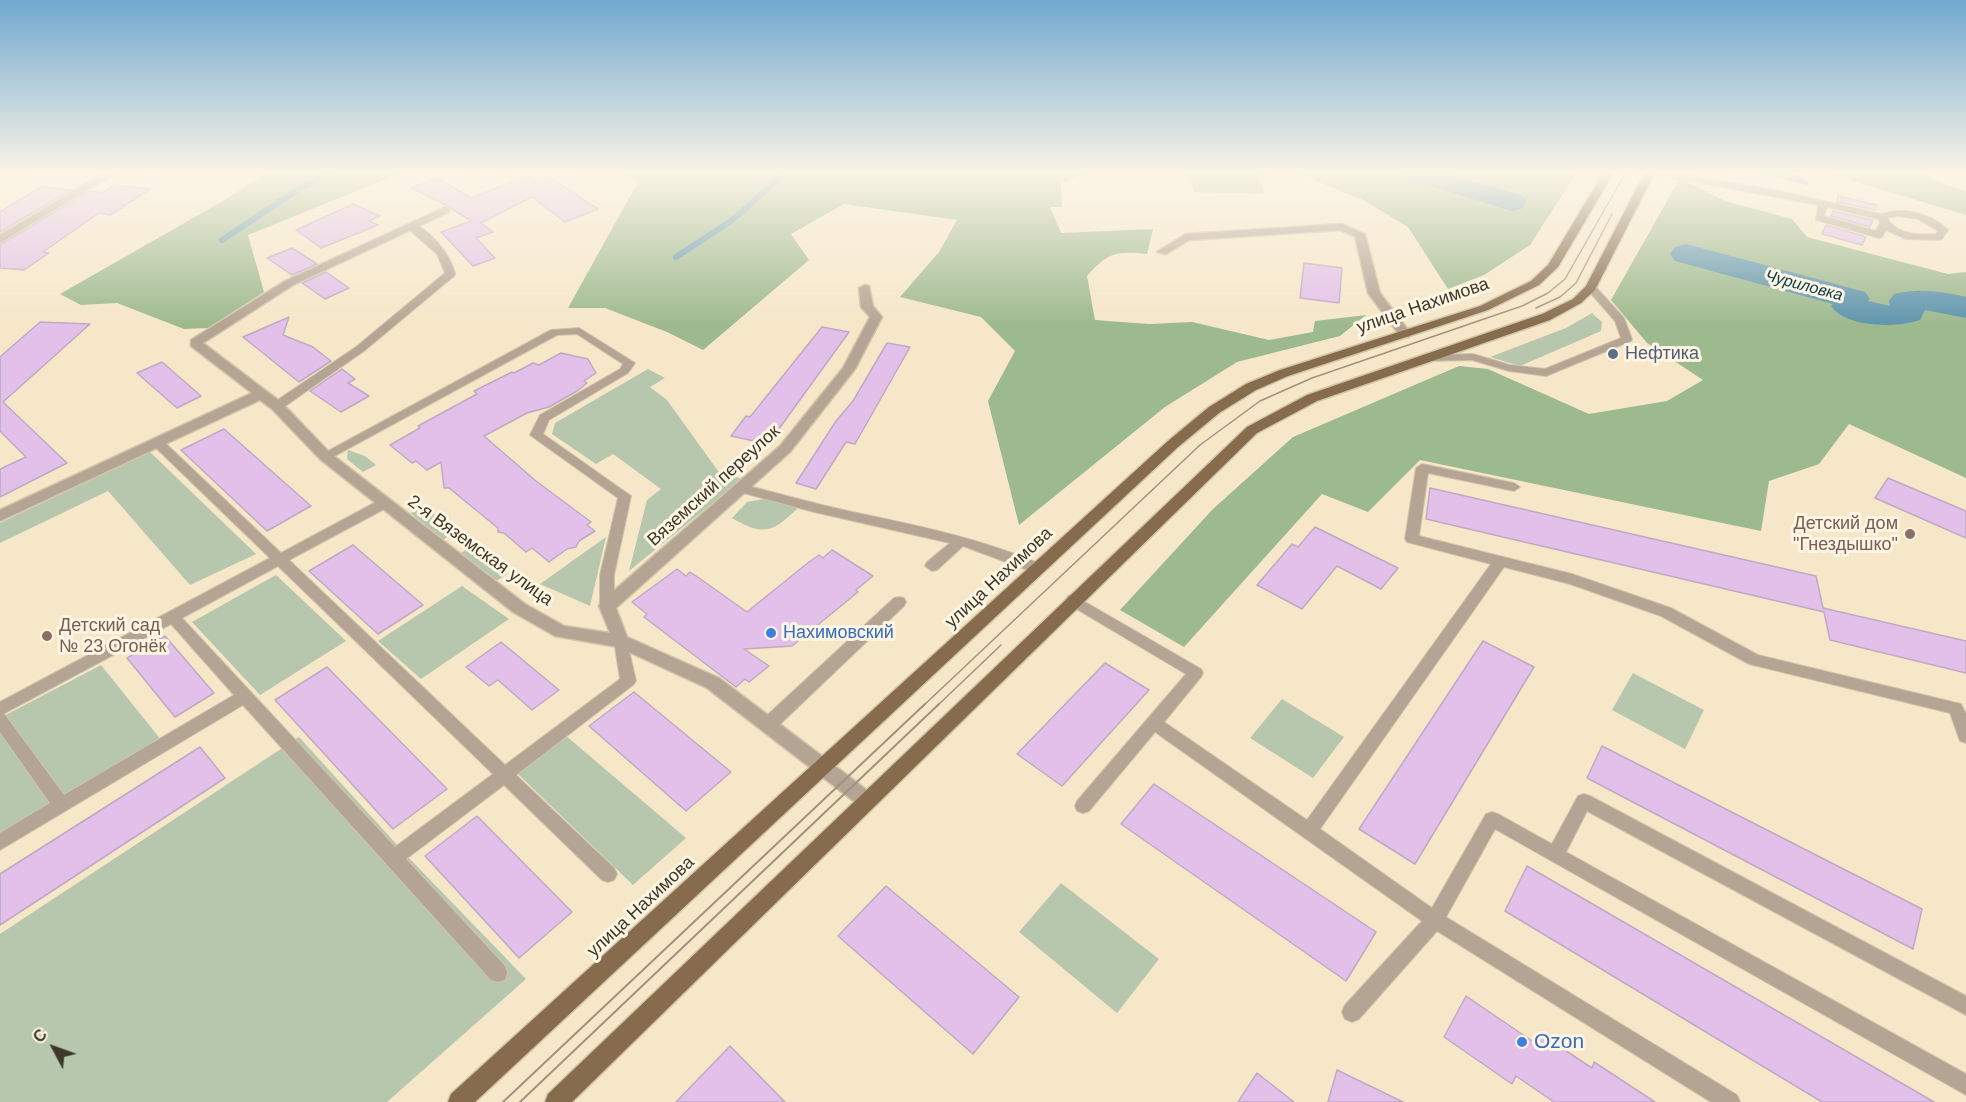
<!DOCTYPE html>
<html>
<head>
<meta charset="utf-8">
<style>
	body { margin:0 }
	#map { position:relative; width:1966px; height:1102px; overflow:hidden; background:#f6e7c9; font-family:Arial,sans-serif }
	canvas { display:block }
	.north { position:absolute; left:24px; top:1018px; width:60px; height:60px; -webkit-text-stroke:4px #fef5e3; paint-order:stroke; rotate:311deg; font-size:16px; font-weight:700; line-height:24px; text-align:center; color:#3d372b }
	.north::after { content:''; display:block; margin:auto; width:21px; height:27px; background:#3d372b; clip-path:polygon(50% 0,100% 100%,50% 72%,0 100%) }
</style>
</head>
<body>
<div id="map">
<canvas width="1966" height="1102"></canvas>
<div class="north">С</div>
</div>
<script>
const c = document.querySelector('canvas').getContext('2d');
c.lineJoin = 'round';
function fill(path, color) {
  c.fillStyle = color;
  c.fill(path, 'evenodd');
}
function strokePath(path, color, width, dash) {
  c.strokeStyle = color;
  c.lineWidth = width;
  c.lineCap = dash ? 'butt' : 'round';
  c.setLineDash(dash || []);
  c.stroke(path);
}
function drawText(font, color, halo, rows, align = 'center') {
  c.font = font + ' Arial,sans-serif';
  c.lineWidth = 6;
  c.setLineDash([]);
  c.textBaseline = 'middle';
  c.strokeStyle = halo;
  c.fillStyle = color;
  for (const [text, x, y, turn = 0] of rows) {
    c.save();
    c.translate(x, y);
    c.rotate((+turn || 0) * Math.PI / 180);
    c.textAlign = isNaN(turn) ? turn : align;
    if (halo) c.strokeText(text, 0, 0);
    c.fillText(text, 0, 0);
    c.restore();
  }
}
const green = new Path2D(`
	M1592,313L1602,322L1601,331L1520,366L1490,357L1566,328Z
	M648,369L665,378L650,387L667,400L718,471L742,479L629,571L647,500L661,489L613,454L596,464L552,434L555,423Z
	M348,450L365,456L376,465L363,472L347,459Z
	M150,452L256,554L190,585L108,491L0,543V523Z
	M764,499L790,504L797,509C772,533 763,536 732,518L747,502Z
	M424,505L455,533L442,540L411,513Z
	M606,537L590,606L540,584Z
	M473,546L507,574L495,582L457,555Z
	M276,575L346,641L260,695L192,622Z
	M462,586L509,619L421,679L378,641Z
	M101,665L162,741L0,838V718Z
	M1633,673L1704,710L1685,749L1612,710Z
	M1282,699L1344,737L1313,778L1250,738Z
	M565,735L686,838L633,885L517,773Z
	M299,737L409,858L526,979L387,1102H0V934Z
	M1061,883L1159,959L1117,1013L1019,932Z`);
const forest = new Path2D(`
	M267,172H403L248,235L264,292L208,328L184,329L117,303L81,305L60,294L228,198Z
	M623,172H1577L1530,245L1484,275L1448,289L1408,227L1363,200L1297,173L1257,175L1265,194L1194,192L1188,174L1088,173L1061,183L1062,207H1050L1061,233L1153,229L1147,254C1117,251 1108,252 1087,276L1095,320L1149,324L1192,322L1269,340L1313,332L1315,321L1366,315L1340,336L1237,362L1165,407L1019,525L988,401L1015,351L981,317L900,297L939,252L957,220L844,204L791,234L809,260L703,350L667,332L605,308H568L638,182Z
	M1823,172H1916L1966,192V215Z
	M1680,178L1725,201L1792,219L1807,237L1948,274L1966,272V478L1849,424L1819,464L1769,481L1761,531L1420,460L1368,512L1322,494L1184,647L1120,610L1213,509L1293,437L1459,366L1488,369L1589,414L1667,401L1703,380L1647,343L1611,300Z`);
const water = new Path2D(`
	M1756,172C1774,172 1795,168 1809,182L1807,185Z`);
const stream = new Path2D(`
	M222,240L302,187L334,172
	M676,257L731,221L781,177V172`);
const river = new Path2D(`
	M1399,172H1443L1523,196L1527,202L1523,208L1512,211L1403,178Z
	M1686,244L1865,292L1870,299L1868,301L1890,306L1889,301L1894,294C1919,288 1942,291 1966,297V318L1925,310L1920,320C1897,328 1846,328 1831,306L1833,304L1675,261L1670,254L1675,247Z`);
const building = new Path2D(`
	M526,176L536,182L549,177L598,209L565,222L532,197L481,223L493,232L476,238L495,258L473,266L441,232L471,221L446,205L411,188L437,178L471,198Z
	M114,185L150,189L110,215L99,213L43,252L49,253L24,270L0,268V245L89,191L102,193Z
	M41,187L71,190L0,232V212Z
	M1838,196L1877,205L1875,210L1837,202Z
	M353,204L380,216L369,221L378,225L321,248L296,230Z
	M1833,211L1873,220L1870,227L1831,216Z
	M1826,225L1866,237L1862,245L1822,234Z
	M292,248L317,264L292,275L267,258Z
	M1304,263L1342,268L1339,303L1300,298Z
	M326,272L349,288L325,299L302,283Z
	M289,317L283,335L313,347L331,361L299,382L243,337Z
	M40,322L90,324L3,402L67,463L0,497V469L26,457L0,431V357Z
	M822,327L849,332L768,444L731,436L746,416L750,417Z
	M887,343L910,347L855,444L846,442L816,489L796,483L836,421L853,401Z
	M561,353L588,359L596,373L584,381L587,383L577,391L549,407L527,413L484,436L536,481L591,522L587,525L595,531L579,541L576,547L567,549L549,562L532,548L526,552L504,533L498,532V528L471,506L449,488H444L441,462L427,470L416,461L412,463L390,445L420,428L418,426L477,394L474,391L512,372L514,373L533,363L539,365Z
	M162,362L201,396L177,408L137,373Z
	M342,369L355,379L348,383L369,396L341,412L310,391Z
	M224,429L311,506L267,531L181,450Z
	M1888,478L1966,511V538L1875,498Z
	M1430,488L1816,576L1823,608L1966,641V673L1830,640L1824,612L1426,519Z
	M1315,527L1398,568L1381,589L1337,566L1302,609L1257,585L1292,544L1298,547Z
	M353,545L423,605L378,634L309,571Z
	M832,550L873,576L856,590L858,592L792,646L744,649L769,666L749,682L745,679L736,687L644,617L647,614L632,602L677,569L686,576L690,572L699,578L747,612L809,562L819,555L823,558Z
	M165,636L214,693L175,717L127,658Z
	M1483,641L1534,667L1415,864L1359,829Z
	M501,642L559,690L532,710L498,680L489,686L466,667Z
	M1105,663L1149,690L1062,786L1017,754Z
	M327,667L447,789L393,829L275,700Z
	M634,692L731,772L686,811L589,726Z
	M1602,746L1922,909L1913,949L1587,778Z
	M200,747L225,778L0,925V874Z
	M1154,784L1376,932L1346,981L1121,824Z
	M477,816L572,912L519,958L425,856Z
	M1527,866L1934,1102H1822L1505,911Z
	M886,886L1019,997L973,1054L838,936Z
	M1466,996L1535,1043L1539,1033L1592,1068L1594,1062L1655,1102H1554L1516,1076L1512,1084L1444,1037Z
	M730,1046L785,1102H676Z
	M1337,1070L1403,1102H1328Z
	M1257,1073L1294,1102H1238Z`);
const lane = new Path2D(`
	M1653,172H1672L1775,190L1881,214C1904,206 1931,213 1948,230L1942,239L1939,240L1906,239L1886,230L1882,237L1879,238L1816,220L1818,205L1657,175ZM1827,207L1878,219L1880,223L1876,231L1824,216ZM1898,216L1918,219L1938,231L1936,234C1919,235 1897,235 1887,218Z
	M407,224C426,222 452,256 455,274L454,276L364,351L281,409H273L271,406L273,403L356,347L445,273L437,254L407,228Z
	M1591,285L1595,286L1624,318L1632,339L1631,341L1546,376L1509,371L1472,360L1425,361L1419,358L1425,355L1473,354L1510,365L1545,369L1621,338L1615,321L1586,288Z
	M579,328L635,363L628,373L549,420L543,434L631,496L614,575V606L612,610H602L600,606V575L618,498L530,435L540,415L620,369L623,364L577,334L557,335L329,459L325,460L319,456L551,330Z
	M158,439L162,440L281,553L378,501H388L389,504L388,507L289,560L505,765L620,679L614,641L616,637H626L636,681L633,685L516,775L614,868L617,874L614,880L608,882L602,880L504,785L406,859L505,966L507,973L505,980L498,982L491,980L243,705L0,850V833L50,803L0,732V702L270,558L154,446L152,443L154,440ZM278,566L493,774L395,847L182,618ZM171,624L234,695L64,795L5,715L3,714Z
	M1422,464L1514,483L1520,487L1514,491L1428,473L1419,536L1572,574L1671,608L1758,655L1961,704L1966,714V743L1960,741L1950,713L1749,664L1661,616L1570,584L1504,567L1320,829L1432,908L1486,814L1492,812L1498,814L1552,844L1578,796L1584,794L1590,796L1966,996V1015L1587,811L1566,852L1966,1074V1095L1495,829L1446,917L1737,1095L1740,1102H1711L1437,931L1359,1019L1352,1022L1345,1019L1342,1012L1345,1005L1422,921L1155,732L1089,811L1083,813L1077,811L1075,806L1077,801L1186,674L1068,604L1066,600L1068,596L1073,595L1201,669L1203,673L1201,677L1164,722L1307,820L1491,564L1407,542L1405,539L1416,468Z
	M741,484C777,493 812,503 848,511C915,525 980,538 1043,565L1045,569L1038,574L963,546L937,570L932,571L925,566L927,562L950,543L814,512L736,491L735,488Z
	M899,597L904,598L906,602L904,606L774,730L768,731L762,730L760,725L762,720L894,598Z`);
const street = new Path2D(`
	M105,172H117L0,243V235Z
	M445,207L450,210L449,212L293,285L203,343L282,403L330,453L525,604L564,626L610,633L599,606L601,602L780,446L843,368L870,317L861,307L859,288L865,285L869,286L873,306L882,317L855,369L790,452L616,608L627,637L719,678L872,794L875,800L872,806L866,808L860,806L707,688L618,647L555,636L513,612L320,459L272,409L260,400L0,521V510L252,393L191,346V340L285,281Z
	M1341,224L1365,234L1380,293L1411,334L1409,337H1401L1368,293L1355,236L1340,230L1189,240L1166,254L1157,252L1186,234Z`);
const primary = new Path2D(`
	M1604,172H1614L1558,267L1539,285L1488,310L1288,376L1256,390L1219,413L1178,447L475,1102H448L451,1094L1168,441L1209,407L1246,384L1280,370L1480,306L1531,281L1548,265Z
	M1645,172H1655L1595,290L1581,303L1550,320L1317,401L1257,433L572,1102H545L548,1094L1247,427L1307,395L1542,314L1573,299L1586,286Z`);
const tramFar1 = new Path2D(`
	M1536,308L1560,297L1576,283L1612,214
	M923,706L1200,445L1260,401L1312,378L1522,306L1548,293L1565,279L1626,172
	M937,706L1001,645`);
const tram = new Path2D(`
	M503,1102L925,704
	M520,1102L939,704`);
const markers = [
	[1613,354,6,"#5c6f8a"],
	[1910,534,6,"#8d6e63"],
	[771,633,6,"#3f7fe0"],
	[47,636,6,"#8d6e63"],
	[1522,1042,6,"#3f7fe0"]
];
const farWaternames = [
	["Чуриловка",1804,286,15]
];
const streetNames = [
	["улица Нахимова",1423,306,-19],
	["Вяземский переулок",714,486,-42],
	["2-я Вяземская улица",480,551,36],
	["улица Нахимова",999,578,-43],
	["улица Нахимова",641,907,-43]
];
const serviceNames = [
	["Нефтика",1625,354]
];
const educationNames = [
	["Детский дом",1898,524],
	["\"Гнездышко\"",1898,545],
	["Детский сад",59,626,"left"],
	["№ 23 Огонёк",59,647,"left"]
];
const shopNames = [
	["Нахимовский",783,633]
];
const nearShopnames = [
	["Ozon",1534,1042]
];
fill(green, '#b6c7ad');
fill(forest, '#9db98e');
fill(water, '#5f95ad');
strokePath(stream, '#5f95ad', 6);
fill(river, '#5f95ad');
fill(building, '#e2c0ea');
strokePath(building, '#bfaac3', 1.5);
strokePath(lane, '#d1c4a9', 2);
strokePath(street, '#d1c4a9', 3);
strokePath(primary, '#d1c4a9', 3);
fill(lane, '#b4a493');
fill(street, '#b4a493');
fill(primary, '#866b4c');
strokePath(tramFar1, '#9e937e', 1.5);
strokePath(tram, '#9e937e', 2);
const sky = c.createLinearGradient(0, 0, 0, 326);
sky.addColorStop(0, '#71a8d0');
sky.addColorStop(0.53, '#fbf4e7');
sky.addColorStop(1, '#fbf4e700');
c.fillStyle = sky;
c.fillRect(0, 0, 1966, 326);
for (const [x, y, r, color] of markers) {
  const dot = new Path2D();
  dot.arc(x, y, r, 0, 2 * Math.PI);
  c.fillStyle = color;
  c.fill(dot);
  strokePath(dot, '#fef5e3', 2);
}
drawText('italic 16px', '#07394b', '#fef5e3', farWaternames);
drawText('18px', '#3d372b', '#fef5e3', streetNames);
drawText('18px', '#4e5e75', '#fef5e3', serviceNames, 'left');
drawText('18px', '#785e54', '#fef5e3', educationNames, 'right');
drawText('18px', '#366cbe', '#fef5e3', shopNames, 'left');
drawText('21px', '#366cbe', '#fef5e3', nearShopnames, 'left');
</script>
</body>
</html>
